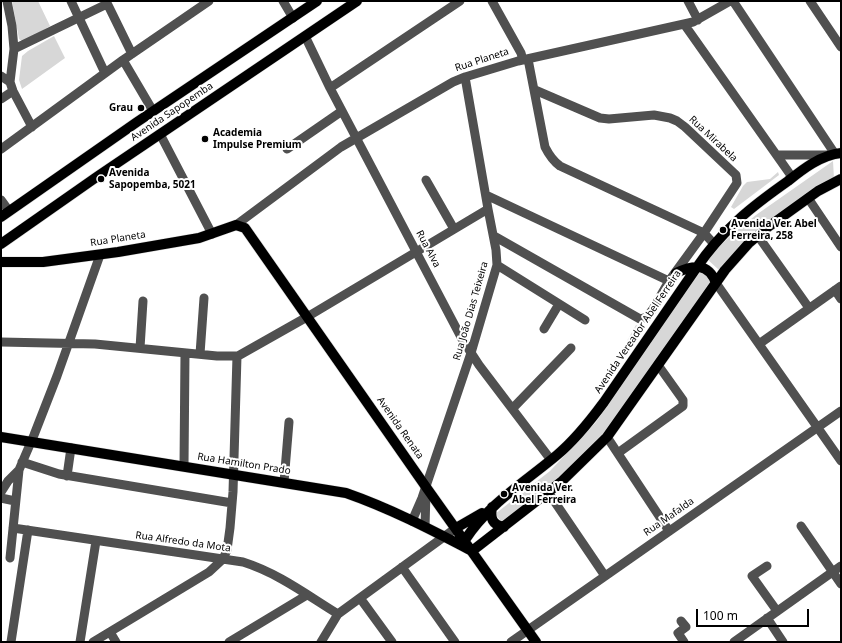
<!DOCTYPE html>
<html>
<head>
<meta charset="utf-8">
<style>
	body { margin:0 }
	#map { position:relative; width:842px; height:643px; overflow:hidden; background:#fff; font-family:"Noto Sans",sans-serif }
	canvas { display:block }
	.frame { position:absolute; inset:0; border:2px solid #000; pointer-events:none }
	.scale { position:absolute; left:696px; top:609px; width:113px; height:18px; box-sizing:border-box; border:2px solid #000; border-top:0; padding-left:5px; font-size:12px; line-height:14px; white-space:nowrap; color:#000; -webkit-text-stroke:3px #fff; paint-order:stroke }
</style>
</head>
<body>
<div id="map">
<canvas width="842" height="643"></canvas>
<div class="frame"></div>
<div class="scale">100 m</div>
</div>
<script>
const c = document.querySelector('canvas').getContext('2d');
c.lineJoin = 'round';
function fill(path, color) {
  c.fillStyle = color;
  c.fill(path, 'evenodd');
}
function strokePath(path, color, width, dash) {
  c.strokeStyle = color;
  c.lineWidth = width;
  c.lineCap = dash ? 'butt' : 'round';
  c.setLineDash(dash || []);
  c.stroke(path);
}
function drawText(font, color, halo, rows, align = 'center') {
  c.font = font + ' "Noto Sans",sans-serif';
  c.lineWidth = 4;
  c.setLineDash([]);
  c.textBaseline = 'middle';
  c.strokeStyle = halo;
  c.fillStyle = color;
  for (const [text, x, y, turn = 0] of rows) {
    c.save();
    c.translate(x, y);
    c.rotate((+turn || 0) * Math.PI / 180);
    c.textAlign = isNaN(turn) ? turn : align;
    if (halo) c.strokeText(text, 0, 0);
    c.fillText(text, 0, 0);
    c.restore();
  }
}
const green = new Path2D(`
	M12,1H38L50,26L23,42L19,39Z
	M54,36L65,58L22,89L19,80L22,56L28,51Z
	M833,161L834,179L719,270L707,259L730,236L756,215Z
	M778,172L779,175L734,209L731,207L743,186L747,182L770,179Z
	M697,269L714,280L607,435L554,486L502,522L495,514L550,471L596,422L642,355Z
	M636,325L643,329L633,345L627,341Z`);
const minor = new Path2D(`
	M7,1L12,26L14,49L10,82L13,91L32,127
	M71,1L105,73
	M106,1L132,54
	M283,1L293,18
	M492,1L521,53L523,60
	M688,1L698,20
	M733,1L835,154
	M810,1L841,47
	M684,24L792,177
	M305,36L330,88L462,339L479,365L551,460
	M14,49L107,4
	M528,59L545,147C549,155 553,161 560,166L704,233L714,244
	M123,60L153,111
	M1,76L10,82
	M330,88L460,1
	M1,99L13,91
	M160,134L212,234
	M1,149L123,60L209,1
	M287,149L342,111
	M777,155H830
	M426,180L454,229
	M486,195L669,281
	M808,198L841,247
	M1,200L9,211
	M236,225L341,147L453,82L465,77L518,61L693,22L730,1
	M494,236L640,319L647,317L653,309L669,281L704,233L737,183L736,175L685,127L677,121L670,118L654,115L609,119L600,118L535,90
	M758,236L809,308
	M497,265L585,320
	M716,283L841,461
	M835,290L841,299
	M544,329L559,304
	M1,342L95,344L217,356H238L307,317L488,209
	M759,344L841,286
	M140,348L143,301
	M200,354L204,298
	M513,408L571,348
	M607,437L669,531
	M618,453L683,406V400L658,365
	M22,462L59,474L232,503
	M184,466L185,353
	M67,476L71,448
	M284,482L289,422
	M1,492L8,481L19,470
	M548,492L605,576
	M1,498L15,501
	M412,521L422,498L471,353L497,265L496,250L488,209L465,77
	M801,526L841,584
	M425,527L426,492
	M13,528L243,562C278,573 307,595 338,614
	M10,558L19,470L34,435L57,376L100,255
	M767,566L752,576L777,611
	M402,567L455,642
	M360,598L392,642
	M767,618L783,642
	M681,621L686,627L678,633L684,642
	M110,632L116,642
	M11,642L28,530
	M80,642L96,541
	M93,642L209,572L223,559L227,550L230,528L233,492L237,356
	M229,642L307,595
	M321,642L338,614L456,528
	M511,642L841,411
	M734,642L841,566`);
const major = new Path2D(`
	M1,217L137,122L317,1
	M1,244L98,176L357,1
	M1,262H43L118,252L199,238L236,225L245,228L426,487L536,642
	M676,273C693,265 708,262 716,283
	M1,437L346,493C389,508 430,529 470,550
	M492,507C490,518 492,525 504,527
	M456,528L482,513
	M465,540C488,504 525,482 557,455C575,440 590,421 604,402L697,267C708,251 721,236 735,223C751,207 770,194 788,181C803,169 821,155 841,153
	M472,551L561,482L607,437L725,270L749,243L768,227L818,191L841,179`);
const markers = [
	[141,108,4,"#000"],
	[205,139,4,"#000"],
	[101,179,4,"#000"],
	[723,230,4,"#000"],
	[504,494,4,"#000"]
];
const streetNames = [
	["Rua Planeta",482,60,-18],
	["Avenida Sapopemba",172,112,-34],
	["Rua Mirabela",713,139,43],
	["Rua Planeta",118,239,-9],
	["Rua Alva",428,249,62],
	["Rua João Dias Teixeira",471,311,-74],
	["Avenida Vereador Abel Ferreira",638,332,-56],
	["Avenida Renata",400,428,55],
	["Rua Hamilton Prado",244,464,9],
	["Rua Mafalda",669,517,-35],
	["Rua Alfredo da Mota",183,542,8]
];
const poiNames = [
	["Grau",133,108,"right"],
	["Academia",213,133],
	["Impulse Premium",213,145],
	["Avenida",109,173],
	["Sapopemba, 5021",109,185],
	["Avenida Ver. Abel",731,224],
	["Ferreira, 258",731,236],
	["Avenida Ver.",512,488],
	["Abel Ferreira",512,500]
];
fill(green, '#d7d7d7');
strokePath(major, '#dbdbdb', 11);
strokePath(minor, '#505050', 9);
strokePath(major, '#000', 10);
for (const [x, y, r, color] of markers) {
  const dot = new Path2D();
  dot.arc(x, y, r, 0, 2 * Math.PI);
  c.fillStyle = color;
  c.fill(dot);
  strokePath(dot, '#fff', 1.5);
}
drawText('10px', '#000', '#fff', streetNames);
drawText('bold 10px', '#000', '#fff', poiNames, 'left');
</script>
</body>
</html>
